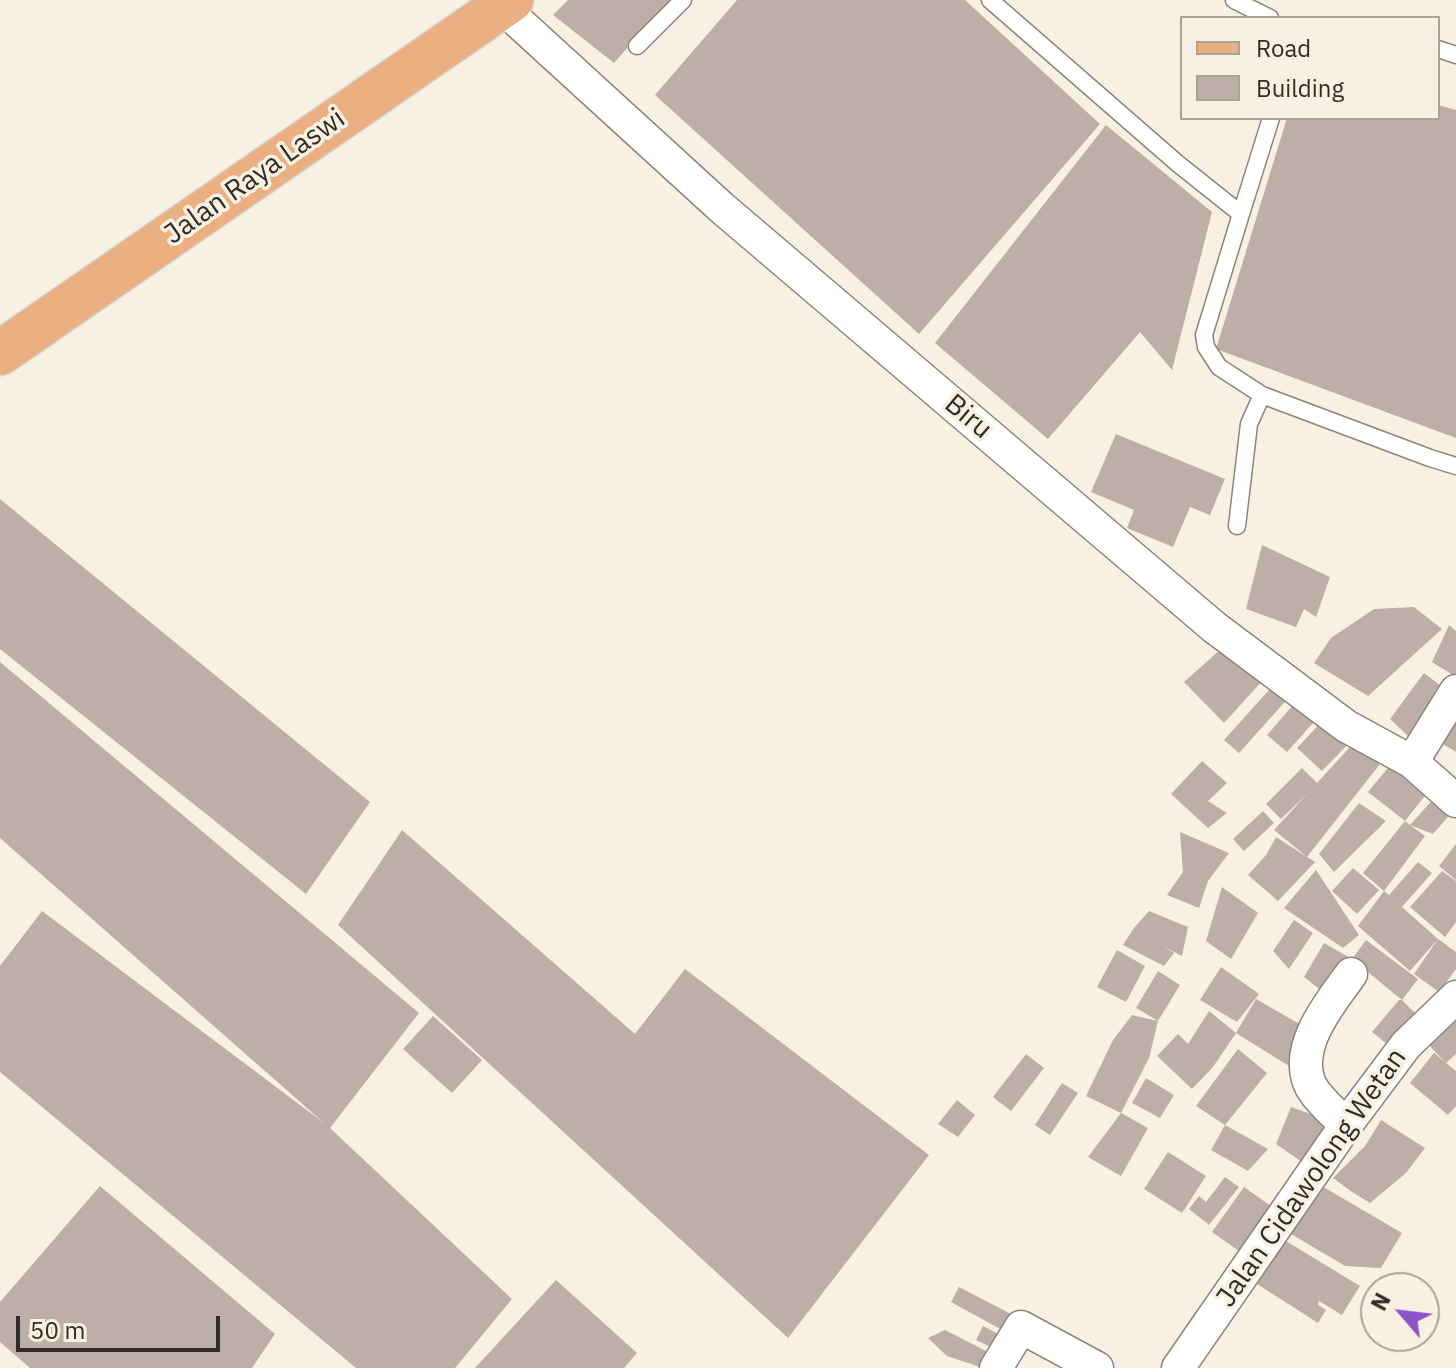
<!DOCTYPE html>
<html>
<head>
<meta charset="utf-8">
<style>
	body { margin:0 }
	#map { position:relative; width:1456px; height:1368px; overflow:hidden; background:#f8f1e2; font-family:"IBM Plex Sans",sans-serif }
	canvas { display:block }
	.legend { position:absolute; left:1180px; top:16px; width:260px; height:104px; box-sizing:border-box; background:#f8f1e2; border:2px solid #a8a398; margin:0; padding:10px 14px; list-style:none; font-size:24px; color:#302d28 }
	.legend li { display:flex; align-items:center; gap:16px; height:40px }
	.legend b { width:40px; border:2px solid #a8a398 }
	.north { position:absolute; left:1360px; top:1272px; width:80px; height:80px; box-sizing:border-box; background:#f8f1e2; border:2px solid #a8a398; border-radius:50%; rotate:298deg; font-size:22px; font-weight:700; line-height:32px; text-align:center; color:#302d28 }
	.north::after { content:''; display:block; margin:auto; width:28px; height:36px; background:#8c52c8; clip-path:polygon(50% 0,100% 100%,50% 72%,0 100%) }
	.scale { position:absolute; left:16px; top:1316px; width:204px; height:36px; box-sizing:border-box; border:4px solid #302d28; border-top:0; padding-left:10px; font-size:24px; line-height:28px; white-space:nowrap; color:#302d28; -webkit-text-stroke:6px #f8f1e2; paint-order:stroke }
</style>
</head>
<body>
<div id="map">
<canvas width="1456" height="1368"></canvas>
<ul class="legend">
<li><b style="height:10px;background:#ebb082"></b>Road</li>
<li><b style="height:22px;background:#beaea8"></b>Building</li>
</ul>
<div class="north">N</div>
<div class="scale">50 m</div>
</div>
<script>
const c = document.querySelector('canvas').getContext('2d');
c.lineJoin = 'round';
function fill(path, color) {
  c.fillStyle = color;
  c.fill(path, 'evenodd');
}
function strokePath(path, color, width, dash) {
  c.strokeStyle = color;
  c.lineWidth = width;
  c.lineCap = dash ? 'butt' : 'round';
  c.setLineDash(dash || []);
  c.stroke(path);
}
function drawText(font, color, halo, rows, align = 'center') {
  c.font = font + ' "IBM Plex Sans",sans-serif';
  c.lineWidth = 7;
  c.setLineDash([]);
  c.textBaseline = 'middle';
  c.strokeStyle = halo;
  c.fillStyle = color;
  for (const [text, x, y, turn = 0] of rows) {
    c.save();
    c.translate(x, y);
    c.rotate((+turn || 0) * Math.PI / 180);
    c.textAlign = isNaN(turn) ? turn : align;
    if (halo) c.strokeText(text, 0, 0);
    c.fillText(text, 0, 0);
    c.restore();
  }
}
const building = new Path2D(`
	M568,0H670L614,63L553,15Z
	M737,0H965L1100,124L919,334L655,95Z
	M1438,105L1456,110V438L1216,349L1287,118H1438Z
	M1106,125L1212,212L1172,370L1140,332L1048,439L935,343Z
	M1116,434L1225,479L1210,515L1190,507L1173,547L1127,528L1134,510L1091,492Z
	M0,499L370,802L306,894L0,649Z
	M1262,545L1330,577L1316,617L1304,609L1296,627L1246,609Z
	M1414,607L1442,629L1368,696L1314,663L1331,638L1374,609Z
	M1449,625L1456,631V677L1432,662Z
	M1221,649L1265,678L1224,723L1184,682Z
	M0,662L419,1013L330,1128L512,1299L455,1368H356L0,1072V966L42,911L324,1123L0,838Z
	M1424,673L1445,689L1410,738L1390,719Z
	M1277,681L1292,694L1239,753L1224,740Z
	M1456,701V752L1435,739Z
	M1294,704L1314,722L1287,752L1267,735Z
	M1324,719L1352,740L1322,771L1297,748Z
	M1350,747L1380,764L1307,857L1274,830L1307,794L1281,819L1266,804L1302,768L1317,783Z
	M1202,761L1227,783L1208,801L1227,813L1208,828L1171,794Z
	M1392,763L1428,792L1405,821L1368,792Z
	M1436,796L1453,811L1433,834L1410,825L1425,836L1384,891L1363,873L1405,821L1410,825Z
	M1359,803L1386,821L1334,872L1319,854Z
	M1263,811L1274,823L1244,851L1233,839Z
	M402,830L635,1034L685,969L929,1155L788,1338L338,925Z
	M1180,832L1229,853L1208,881L1199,908L1167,895L1183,872Z
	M1276,837L1315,862L1278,901L1248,875L1266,855Z
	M1456,844V880L1439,866Z
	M1418,862L1432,873L1402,907L1438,939L1410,971L1358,926L1384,891L1389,895Z
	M1353,868L1379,890L1357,914L1332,891Z
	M1316,870L1359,935L1343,948L1284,908Z
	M1442,871L1456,881V922L1445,937L1410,907Z
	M1222,887L1258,913L1231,959L1206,941Z
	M1149,911L1188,927L1182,956L1164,947L1174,953L1164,966L1123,945L1134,928Z
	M1294,920L1313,933L1289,969L1273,951Z
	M1438,939L1456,952V969L1439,992L1414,974Z
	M1366,940L1418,979L1402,1000L1417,1015L1391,1047L1372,1032L1399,1000H1402L1352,959Z
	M1324,943L1352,959L1324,993L1304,977Z
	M1117,950L1145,966L1126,1002L1097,987Z
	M1221,967L1259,994L1237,1022L1200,1000Z
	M1158,971L1180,985L1158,1021L1149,1058L1121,1113L1086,1096L1113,1040L1132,1015L1158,1021L1136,1008Z
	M1256,999L1303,1026L1289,1066L1236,1033L1213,1067L1192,1089L1157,1056L1178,1034L1188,1044L1209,1011L1236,1033Z
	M1456,1009V1054L1446,1063L1424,1040Z
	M433,1016L482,1060L452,1093L403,1049Z
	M1238,1049L1267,1073L1225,1125L1268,1149L1248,1171L1211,1150L1225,1125L1196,1106Z
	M1434,1053L1456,1071V1106L1448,1115L1410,1083Z
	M1026,1054L1044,1068L1011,1111L993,1097Z
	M1146,1078L1174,1095L1160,1118L1132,1103Z
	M1062,1083L1078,1093L1050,1135L1035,1125Z
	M957,1100L975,1115L958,1137L938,1124Z
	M1291,1107L1333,1122L1305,1164L1276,1144Z
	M1121,1113L1148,1128L1121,1176L1088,1157Z
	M1381,1120L1425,1148L1406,1173L1370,1203L1352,1192L1333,1178L1365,1146Z
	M1168,1152L1206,1176L1182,1213L1144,1189Z
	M1225,1177L1239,1187L1209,1225L1189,1209L1199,1196L1206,1202Z
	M1320,1185L1402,1233L1381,1268L1345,1266L1291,1234Z
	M100,1186L275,1334L252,1368H30L0,1342V1302Z
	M1244,1187L1271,1206L1239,1251L1212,1232Z
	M1281,1238L1360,1286L1342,1315L1319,1301L1318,1305L1326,1310L1318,1323L1254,1282Z
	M556,1280L637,1353L624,1368H475Z
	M959,1287L1013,1315L1004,1331L951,1302Z
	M983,1326L1002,1336L995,1349L976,1340Z
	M945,1330L992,1354L983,1368L947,1356L928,1338Z`);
const lane = new Path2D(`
	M990,0L1177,163L1241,214L1204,335L1206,347L1219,367L1262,395L1430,458L1456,466
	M1234,0L1270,18
	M637,46L683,0
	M1438,49L1456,55
	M1241,214L1271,118
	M1237,526L1249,424L1262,395`);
const street = new Path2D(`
	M502,7L722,208L1214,627L1346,726L1412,762L1456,801
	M1412,762L1456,691
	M1346,1125C1335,1114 1314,1096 1309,1082C1295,1044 1331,1002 1351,974
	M996,1368L1021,1327L1097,1368
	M1178,1368L1346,1125L1406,1045L1456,997`);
const primary = new Path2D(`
	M0,353L511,0`);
const streetNames = [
	["Jalan Raya Laswi",255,177,-35],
	["Biru",968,417,40],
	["Jalan Cidawolong Wetan",1312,1178,-55]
];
fill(building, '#beaea8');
strokePath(lane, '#8c8679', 19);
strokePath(street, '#8c8679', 35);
strokePath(primary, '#d6d5d4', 47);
strokePath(lane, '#fff', 16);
strokePath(street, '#fff', 32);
strokePath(primary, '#ebb082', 44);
drawText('28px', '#302d28', '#f8f1e2', streetNames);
</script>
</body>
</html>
